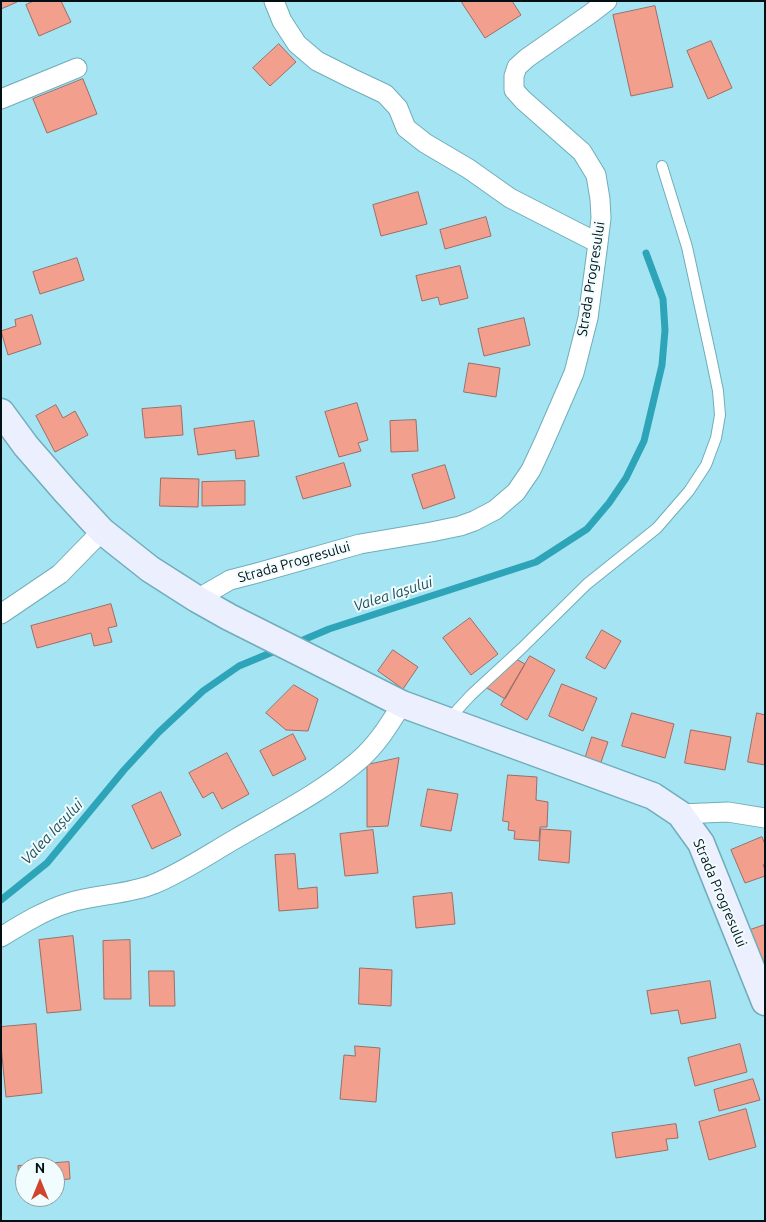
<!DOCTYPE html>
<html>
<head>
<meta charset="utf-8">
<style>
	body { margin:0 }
	#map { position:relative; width:766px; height:1222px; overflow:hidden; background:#a5e4f2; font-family:Ubuntu,sans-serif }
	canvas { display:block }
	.frame { position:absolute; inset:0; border:2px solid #001015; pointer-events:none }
	.north { position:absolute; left:15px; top:1157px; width:50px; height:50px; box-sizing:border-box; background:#f0fcfe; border:1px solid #909ea1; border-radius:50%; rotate:0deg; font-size:14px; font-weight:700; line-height:20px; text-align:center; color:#001015 }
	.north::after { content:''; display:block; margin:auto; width:18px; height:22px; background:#d0442d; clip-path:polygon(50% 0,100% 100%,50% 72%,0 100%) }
</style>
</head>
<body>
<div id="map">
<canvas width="766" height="1222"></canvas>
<div class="frame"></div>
<div class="north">N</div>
</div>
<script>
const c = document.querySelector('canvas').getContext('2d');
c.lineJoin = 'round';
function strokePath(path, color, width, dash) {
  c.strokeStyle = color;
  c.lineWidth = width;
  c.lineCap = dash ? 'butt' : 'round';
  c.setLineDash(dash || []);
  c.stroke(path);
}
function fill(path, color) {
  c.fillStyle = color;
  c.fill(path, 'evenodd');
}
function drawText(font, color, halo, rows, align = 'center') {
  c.font = font + ' Ubuntu,sans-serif';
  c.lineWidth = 4;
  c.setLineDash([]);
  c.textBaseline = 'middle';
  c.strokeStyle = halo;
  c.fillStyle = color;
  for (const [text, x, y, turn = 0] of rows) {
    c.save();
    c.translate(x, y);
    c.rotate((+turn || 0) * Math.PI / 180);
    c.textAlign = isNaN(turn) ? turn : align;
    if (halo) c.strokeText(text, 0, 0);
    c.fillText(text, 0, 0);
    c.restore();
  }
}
const stream = new Path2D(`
	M296,643L329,629L536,562L587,529L609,503L626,478L644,441L662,365L665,330L663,299L646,253
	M1,900L47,863L124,770L159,732L203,691L239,666L280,649`);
const building = new Path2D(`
	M1,1H16L17,2L1,9Z
	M34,1H61L71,22L39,36L26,5Z
	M464,1H512L521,15L485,38L462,3Z
	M655,6L673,87L631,96L613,15Z
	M711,41L732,88L708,99L687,51Z
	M279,44L296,62L270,86L253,68Z
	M83,79L97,114L47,133L33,99Z
	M418,192L427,224L381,236L373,205Z
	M486,217L491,236L445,249L440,230Z
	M77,258L84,280L40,294L33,272Z
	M460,266L468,298L440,305L438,297L422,301L416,276Z
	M32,315L41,344L8,355L1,331L16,326L15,320Z
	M524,318L530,345L484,356L478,329Z
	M469,363L500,368L496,397L464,392Z
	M357,403L368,440L358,443L361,451L339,457L325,412Z
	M56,405L63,418L75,411L88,435L55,452L36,416Z
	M181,406L183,435L145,438L142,409Z
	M416,420L418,451L391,452L390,421Z
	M254,421L259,456L236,459L235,450L198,455L194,429Z
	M344,463L351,486L303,499L296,477Z
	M445,465L455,498L423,509L412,475Z
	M161,478L199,479L198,507L160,506Z
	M245,481V505L202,506V482Z
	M111,604L117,626L108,628L112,642L94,646L91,633L37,648L31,626Z
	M470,618L498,654L471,675L443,638Z
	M602,630L621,641L605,669L586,658Z
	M393,650L418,667L403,689L378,671Z
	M530,656L555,670L527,720L501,705Z
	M516,659L525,664L505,699L487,688Z
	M562,684L597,698L583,731L549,716Z
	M294,685L318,699L308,731L286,730L266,713Z
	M632,713L674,724L665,758L622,746Z
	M757,713L765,715V765L748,762Z
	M691,730L731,737L725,770L685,763Z
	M293,734L306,759L273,776L260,751Z
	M592,737L608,742L600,765L585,759Z
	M227,753L249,794L222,809L213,792L203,798L189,773Z
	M399,758L388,826L367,827V765Z
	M508,775L537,777L536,800L548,802L547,827H540L539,841L514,839L515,831L508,830L509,822L503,821Z
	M428,789L458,794L451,831L421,826Z
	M161,792L181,835L152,849L132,806Z
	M541,829L571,831L569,863L539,860Z
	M373,830L378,873L345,876L340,834Z
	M762,837L765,844V864L763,865L765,869V876L745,883L731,850Z
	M295,854L298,889L317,887L318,908L279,911L275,855Z
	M452,893L455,924L416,928L413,897Z
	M765,925V961L762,962L750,930Z
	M73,936L81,1010L47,1013L39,940Z
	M130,940L131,999H104L103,941Z
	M360,968L392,970L391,1006L359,1004Z
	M149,971H174L175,1006H150Z
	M710,981L716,1018L681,1024L678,1010L651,1014L647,991Z
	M36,1024L42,1093L6,1097L1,1046V1027Z
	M740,1044L747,1072L695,1086L688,1058Z
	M355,1046L380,1048L376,1102L340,1099L344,1055L355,1056Z
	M753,1079L760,1100L719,1111L714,1090Z
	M746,1109L756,1147L709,1160L699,1122Z
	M676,1124L678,1138L666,1139L668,1150L616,1158L612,1133Z
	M69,1162L70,1179L55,1180V1167H25V1182H19L18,1166Z`);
const lane = new Path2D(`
	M448,720L471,695L521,649L587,584L657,528L689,491L706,465L716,438L720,415L718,391L711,357L687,247L662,166`);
const street = new Path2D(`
	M274,1L282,21L297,44L317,61L351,78L385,94L398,108L406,128L425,143L469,169L510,198L598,243
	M1,99L77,68
	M197,599L230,580L257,573L360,544L431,532L460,526L474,521L495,510L516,492L531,470L544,442L574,373L588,318L598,243L601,218L600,199L596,175L582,152L523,100L514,90V76L517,67L527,58L590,14L607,1
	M1,614L60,574L102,531
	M680,814L728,812L765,818
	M1,937C22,924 45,910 68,903C96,894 127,895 154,884C183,872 209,854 237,838C278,814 322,792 358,761C377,745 389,725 402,704`);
const secondary = new Path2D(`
	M1,412L26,446L66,492L102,531L150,569L197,599L229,617L402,704L653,796L680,814L701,843L765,1002`);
const streetNames = [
	["Strada Progresului",591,279,-81],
	["Strada Progresului",294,562,-16],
	["Strada Progresului",720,893,67]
];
const waterNames = [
	["Valea Iașului",393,594,-18],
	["Valea Iașului",52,832,-47]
];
strokePath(stream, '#2ea4b8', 7);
fill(building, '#f39f8e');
strokePath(building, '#9e6c62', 1);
strokePath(lane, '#70adba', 12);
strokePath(street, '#70adba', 21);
strokePath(secondary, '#70adba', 29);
strokePath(lane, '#fff', 10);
strokePath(street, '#fff', 19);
strokePath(secondary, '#ebeffe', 26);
drawText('14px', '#001015', '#f0fcfe', streetNames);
drawText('italic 15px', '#21515a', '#f0fcfe', waterNames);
</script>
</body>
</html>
